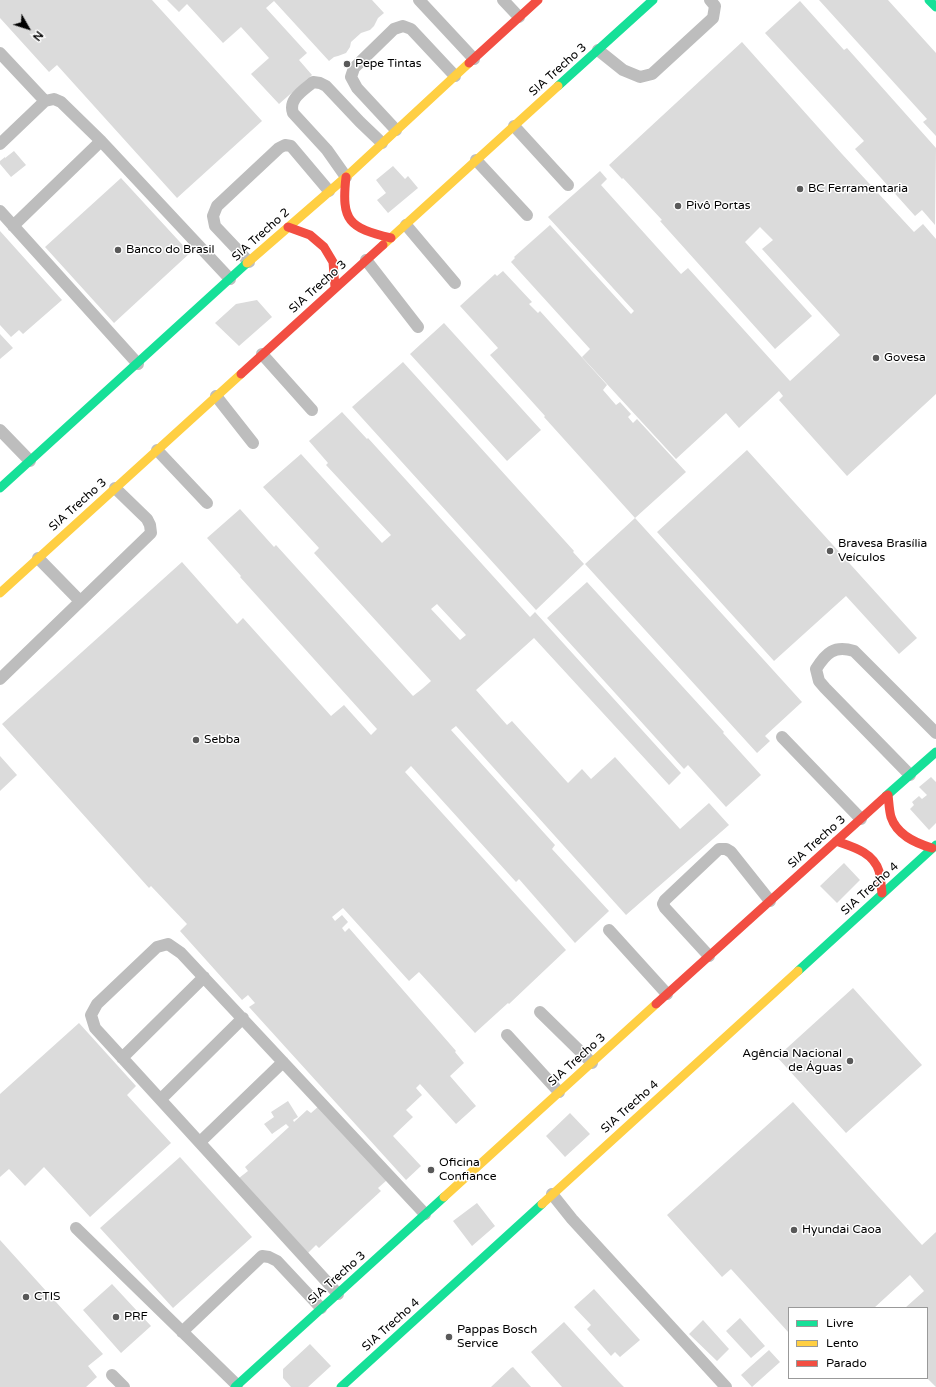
<!DOCTYPE html>
<html>
<head>
<meta charset="utf-8">
<style>
	body { margin:0 }
	#map { position:relative; width:936px; height:1387px; overflow:hidden; background:#fff; font-family:"Varela Round",sans-serif }
	canvas { display:block }
	.legend { position:absolute; left:788px; top:1307px; width:140px; height:72px; box-sizing:border-box; background:#fff; border:1px solid #999; margin:0; padding:5px 7px; list-style:none; font-size:12px; color:#000 }
	.legend li { display:flex; align-items:center; gap:8px; height:20px }
	.legend b { width:20px; border:1px solid #999 }
	.north { position:absolute; left:8px; top:8px; width:40px; height:40px; -webkit-text-stroke:3px #fff; paint-order:stroke; rotate:129deg; font-size:11px; font-weight:700; line-height:16px; text-align:center; color:#000 }
	.north::after { content:''; display:block; margin:auto; width:14px; height:18px; background:#000; clip-path:polygon(50% 0,100% 100%,50% 72%,0 100%) }
</style>
</head>
<body>
<div id="map">
<canvas width="936" height="1387"></canvas>
<ul class="legend">
<li><b style="height:5px;background:#16e098"></b>Livre</li>
<li><b style="height:5px;background:#ffcf43"></b>Lento</li>
<li><b style="height:5px;background:#f24e42"></b>Parado</li>
</ul>
<div class="north">N</div>
</div>
<script>
const c = document.querySelector('canvas').getContext('2d');
c.lineJoin = 'round';
function fill(path, color) {
  c.fillStyle = color;
  c.fill(path, 'evenodd');
}
function strokePath(path, color, width, dash) {
  c.strokeStyle = color;
  c.lineWidth = width;
  c.lineCap = dash ? 'butt' : 'round';
  c.setLineDash(dash || []);
  c.stroke(path);
}
function drawText(font, color, halo, rows, align = 'center') {
  c.font = font + ' "Varela Round",sans-serif';
  c.lineWidth = 3;
  c.setLineDash([]);
  c.textBaseline = 'middle';
  c.strokeStyle = halo;
  c.fillStyle = color;
  for (const [text, x, y, turn = 0] of rows) {
    c.save();
    c.translate(x, y);
    c.rotate((+turn || 0) * Math.PI / 180);
    c.textAlign = isNaN(turn) ? turn : align;
    if (halo) c.strokeText(text, 0, 0);
    c.fillText(text, 0, 0);
    c.restore();
  }
}
const building = new Path2D(`
	M0,0H152L262,121L177,198L57,65L49,72L0,18Z
	M167,0H372L384,13L378,18L374,26L370,30L361,33L351,42L350,47L346,53L338,56L334,57L329,61L274,1L266,8L307,53L299,60L312,75L279,104L251,74L269,58L241,27L223,43L187,4L179,12Z
	M819,0H888L936,53V136L923,122L927,119Z
	M800,1L844,50L847,48L936,148L935,225L922,210L915,216L855,149L864,141L765,33Z
	M742,42L842,154L914,232L923,224L936,239V394L847,476L779,400L783,396L779,391L739,428L726,413L676,459L582,357L590,349L511,262L515,258L514,257L550,225L631,314L634,311L548,217L600,171L607,179L601,185L681,274L688,268L790,381L840,335L762,249L773,240L760,227L745,242L812,316L775,349L660,221L662,220L623,178L622,179L609,165Z
	M14,151L26,165L11,177L0,164V161L5,157V158Z
	M393,166L405,179L408,176L418,188L388,213L377,200L386,193L376,180Z
	M121,178L190,253L114,323L45,247Z
	M0,231L62,300L23,334L19,330L11,337L0,325Z
	M503,271L532,302L529,304L538,313L540,311L607,385L603,390L616,405L620,402L631,414L628,417L633,423L637,419L686,472L635,518L544,417L545,416L490,355L498,348L460,306L495,274L497,276Z
	M257,300L272,317L239,346L215,323L236,304Z
	M444,323L541,430L507,461L410,354Z
	M0,334L13,348L0,359Z
	M403,362L574,551L573,552L584,564L536,610L352,407Z
	M342,412L367,439L368,438L530,617L535,612L681,773L669,785L534,638L476,690L507,725L512,721L568,783L582,769L591,779L615,757L680,829L709,803L729,825L626,915L456,726L451,730L555,845L552,849L609,911L575,943L519,879L516,882L411,766L405,772L566,950L509,1004L508,1003L475,1033L419,972L409,981L343,908L332,917L335,921L342,915L348,922L342,928L345,932L349,928L456,1051L455,1052L464,1063L450,1076L476,1106L456,1124L420,1084L416,1088L422,1095L406,1110L413,1117L393,1136L421,1166L406,1180L249,1007L255,1003L248,995L242,1000L180,931L187,924L151,886L149,888L2,724L182,562L237,624L243,618L331,716L344,705L371,735L377,729L240,577L241,576L207,538L240,509L274,547L276,545L413,696L422,689L431,681L314,553L319,548L263,487L301,454L382,543L383,542L391,535L326,465L328,463L309,441ZM437,604L466,635L460,640L431,609Z
	M747,450L917,638L899,654L846,596L774,661L657,532Z
	M635,518L802,702L765,736L770,741L757,753L585,564Z
	M587,582L724,732L723,733L761,775L726,807L688,765L684,769L547,618Z
	M0,756L17,775L0,791Z
	M931,777L936,782V823L929,830L910,809L914,805L912,802L919,796L922,799L927,795L919,787Z
	M844,863L860,880L837,903L820,886Z
	M853,988L922,1065L846,1133L777,1057Z
	M79,1023L136,1086L127,1095L171,1143L90,1217L44,1167L25,1186L9,1169L0,1177V1094Z
	M288,1101L298,1117L293,1120L294,1122L307,1110L311,1113L319,1106L387,1180L378,1188L381,1191L319,1248L316,1245L308,1253L239,1178L248,1171L245,1167L289,1127L286,1124L272,1134L264,1124L274,1117L271,1112Z
	M793,1102L922,1245L936,1232V1387L927,1378V1308H905L924,1291L910,1275L874,1308H789V1333L731,1269L722,1277L667,1215Z
	M570,1113L590,1134L565,1157L546,1136Z
	M180,1157L252,1237L173,1308L100,1228Z
	M477,1203L495,1226L472,1246L453,1221Z
	M0,1240L103,1354L88,1366L97,1377L86,1387H0Z
	M112,1284L151,1326L121,1353L83,1310Z
	M594,1289L640,1340L620,1357L615,1352L611,1356L587,1329L591,1325L574,1307Z
	M740,1318L765,1346L751,1358L726,1331Z
	M703,1320L729,1349L717,1361L689,1334Z
	M564,1322L618,1381L624,1387H562L531,1352Z
	M310,1344L331,1366L308,1387H291L283,1378V1369Z
	M769,1350L780,1362L752,1387L741,1375Z
	M513,1367L531,1387H491L511,1368Z`);
const lane = new Path2D(`
	M419,0L474,59
	M503,0L519,17
	M598,50L623,70L640,77L652,74L713,18L715,6L710,0
	M0,53L45,101
	M514,126L568,185
	M396,130L357,88L351,77L354,68L394,29L403,26L411,29L455,76
	M0,144L45,101L54,99L61,102L101,141L230,279
	M476,160L527,215
	M346,177L327,150L293,113C288,99 303,91 313,82L320,83L326,86L360,122L382,143
	M0,211L138,364
	M406,225L455,283
	M13,226L101,141
	M366,260L418,327
	M249,262L215,226L213,216L217,206L279,148L285,145L291,146L329,191
	M262,354L312,410
	M216,396L253,443
	M0,430L30,461
	M157,450L207,503
	M38,558L80,601
	M0,679L151,533L150,525L147,519L115,488
	M782,737L861,819
	M910,775L825,688L819,681L816,669C826,653 834,645 854,651L936,733
	M609,930L667,994
	M709,956L665,908L663,904L665,900L719,849H726L731,852L770,901
	M540,1012L592,1063
	M507,1035L559,1092
	M122,1058L204,977
	M161,1099L243,1018
	M200,1142L283,1062
	M552,1194L572,1219L726,1387
	M76,1228L237,1385
	M338,1294L95,1028L91,1015L97,1004L157,947L168,944L181,953L425,1214
	M182,1332L262,1256L269,1257L277,1261L321,1308
	M112,1375L124,1387`);
const fast = new Path2D(`
	M929,0L936,7
	M558,86L653,0
	M0,488L247,263
	M886,796L936,752
	M798,971L936,845
	M235,1387L444,1197
	M341,1387L542,1204`);
const slow = new Path2D(`
	M383,245L558,86
	M247,263L346,177L469,63
	M0,593L241,374
	M444,1197L656,1004
	M542,1204L798,971`);
const jam = new Path2D(`
	M469,63L538,0
	M346,177C341,221 349,228 391,238
	M288,227L310,235L324,247L333,262L335,287
	M241,374L383,245
	M888,795C889,802 889,810 891,817C897,835 915,843 932,848
	M836,841C853,847 873,852 879,871C881,878 881,886 882,893
	M656,1004L886,796`);
const markers = [
	[347,64,4,"#595959"],
	[800,189,4,"#595959"],
	[678,206,4,"#595959"],
	[118,250,4,"#595959"],
	[876,358,4,"#595959"],
	[830,551,4,"#595959"],
	[196,740,4,"#595959"],
	[850,1061,4,"#595959"],
	[431,1170,4,"#595959"],
	[794,1230,4,"#595959"],
	[26,1297,4,"#595959"],
	[116,1317,4,"#595959"],
	[449,1337,4,"#595959"]
];
const poiNames = [
	["Pepe Tintas",355,64],
	["BC Ferramentaria",808,189],
	["Pivô Portas",686,206],
	["Banco do Brasil",126,250],
	["Govesa",884,358],
	["Bravesa Brasília",838,544],
	["Veículos",838,558],
	["Sebba",204,740],
	["Agência Nacional",842,1054,"right"],
	["de Águas",842,1068,"right"],
	["Oficina",439,1163],
	["Confiance",439,1177],
	["Hyundai Caoa",802,1230],
	["CTIS",34,1297],
	["PRF",124,1317],
	["Pappas Bosch",457,1330],
	["Service",457,1344]
];
const streetNames = [
	["SIA Trecho 3",558,70,-42],
	["SIA Trecho 2",261,235,-42],
	["SIA Trecho 3",318,287,-42],
	["SIA Trecho 3",78,505,-42],
	["SIA Trecho 3",817,842,-42],
	["SIA Trecho 4",870,889,-42],
	["SIA Trecho 3",577,1060,-42],
	["SIA Trecho 4",630,1107,-42],
	["SIA Trecho 3",337,1278,-42],
	["SIA Trecho 4",391,1325,-42]
];
fill(building, '#dbdbdb');
strokePath(lane, '#bdbdbd', 12);
strokePath(fast, '#16e098', 9);
strokePath(slow, '#ffcf43', 9);
strokePath(jam, '#f24e42', 9);
for (const [x, y, r, color] of markers) {
  const dot = new Path2D();
  dot.arc(x, y, r, 0, 2 * Math.PI);
  c.fillStyle = color;
  c.fill(dot);
  strokePath(dot, '#fff', 1.5);
}
drawText('12px', '#000', '#fff', poiNames, 'left');
drawText('12px', '#000', '#fff', streetNames);
</script>
</body>
</html>
